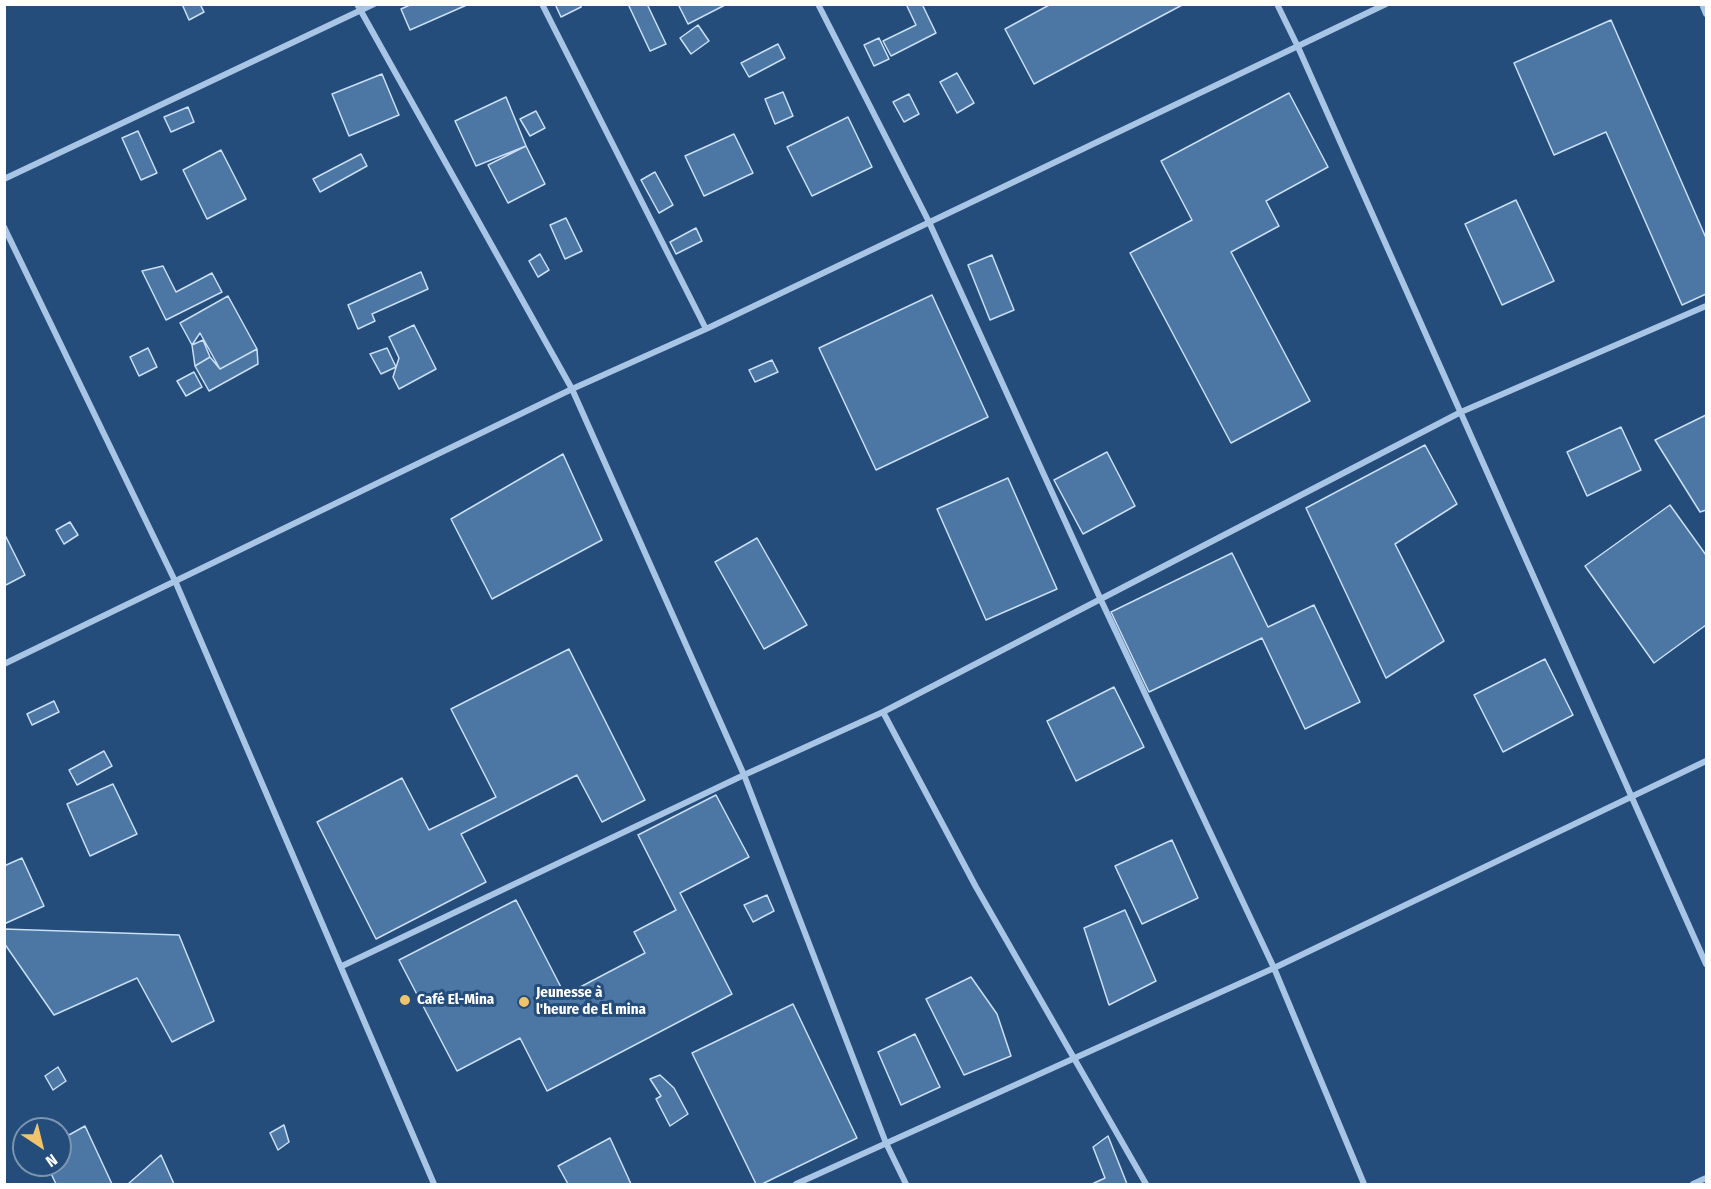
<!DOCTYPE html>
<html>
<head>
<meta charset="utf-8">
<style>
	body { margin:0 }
	#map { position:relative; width:1711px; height:1189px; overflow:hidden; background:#244d7b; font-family:"Fira Sans Condensed",sans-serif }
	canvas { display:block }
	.frame { position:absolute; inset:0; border:6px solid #fff; pointer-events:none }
	.north { position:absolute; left:12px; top:1117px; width:60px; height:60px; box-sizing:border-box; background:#244d7b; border:2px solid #7c94b0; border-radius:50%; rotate:145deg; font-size:16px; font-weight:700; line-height:24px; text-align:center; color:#fff }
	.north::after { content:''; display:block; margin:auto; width:21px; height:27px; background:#efc46c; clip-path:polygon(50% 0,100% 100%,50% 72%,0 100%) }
</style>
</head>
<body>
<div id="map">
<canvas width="1711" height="1189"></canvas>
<div class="frame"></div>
<div class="north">N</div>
</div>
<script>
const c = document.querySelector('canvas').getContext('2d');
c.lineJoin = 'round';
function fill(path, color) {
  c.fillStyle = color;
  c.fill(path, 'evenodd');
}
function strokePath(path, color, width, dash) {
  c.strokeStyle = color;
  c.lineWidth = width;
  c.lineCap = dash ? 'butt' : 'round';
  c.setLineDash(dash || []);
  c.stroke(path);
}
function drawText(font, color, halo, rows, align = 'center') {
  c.font = font + ' "Fira Sans Condensed",sans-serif';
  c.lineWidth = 6;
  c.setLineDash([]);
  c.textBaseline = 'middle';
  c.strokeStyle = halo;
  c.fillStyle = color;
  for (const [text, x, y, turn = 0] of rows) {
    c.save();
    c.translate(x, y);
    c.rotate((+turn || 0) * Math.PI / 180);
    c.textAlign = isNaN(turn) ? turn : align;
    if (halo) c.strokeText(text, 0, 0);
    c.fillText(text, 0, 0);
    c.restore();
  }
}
const building = new Path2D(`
	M182,4H200L204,12L189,20Z
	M412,4H469L410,30L401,9Z
	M555,4H581V7L561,17Z
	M628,4H647L666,44L650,51Z
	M678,4H727L688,24Z
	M906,4H922L936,33L891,56L883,41L916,25Z
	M1051,4H1184L1034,84L1005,29Z
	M1611,20L1706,238V294L1682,305L1606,132L1554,155L1514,63Z
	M698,25L709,41L691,54L680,38Z
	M879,38L889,59L874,66L864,45Z
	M778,44L785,58L749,77L741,63Z
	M957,73L974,103L957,113L940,82Z
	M382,74L399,115L349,136L332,94Z
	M783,92L793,116L775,124L765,99Z
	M1289,93L1328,167L1266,201L1279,226L1231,252L1310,401L1231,443L1130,253L1192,220L1161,161Z
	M909,94L919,114L904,122L893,102Z
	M506,97L526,146L476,166L455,121Z
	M188,107L194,122L171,132L164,117Z
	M536,111L545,128L530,136L520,119Z
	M848,117L872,167L812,196L787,147Z
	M138,131L157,173L141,180L122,138Z
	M734,134L753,173L704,196L685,156Z
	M526,146L545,184L508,203L488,165Z
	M221,150L246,199L207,219L183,170Z
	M361,154L367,166L320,192L313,179Z
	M655,172L673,205L659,213L641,180Z
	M1516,200L1554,281L1502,305L1465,224Z
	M566,218L582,251L565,259L550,225Z
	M696,228L702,241L676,254L670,242Z
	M540,254L549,270L538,277L529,261Z
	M992,255L1014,310L990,320L968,265Z
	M163,266L176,292L212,273L222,292L166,320L142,271Z
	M421,272L428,289L372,314L375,321L358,329L348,305Z
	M932,295L988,417L876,470L819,348Z
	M228,296L257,349L220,369L200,333L192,345L180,323Z
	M414,325L436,369L399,389L393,377L399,358L389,337Z
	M203,340L210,357L195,366L192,345Z
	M148,348L157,367L139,376L130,357Z
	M387,348L396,367L381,374L370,354Z
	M257,349L258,364L209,391L195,366L210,357L220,369Z
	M772,360L778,372L755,382L749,370Z
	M194,372L202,387L186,396L177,381Z
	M1706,415V510L1700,512L1655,440Z
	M1621,427L1641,470L1587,496L1567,452Z
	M1425,445L1457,504L1395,544L1444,641L1386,678L1306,508Z
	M1107,452L1135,506L1083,534L1054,480Z
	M563,454L602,540L492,599L451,519Z
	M1008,478L1057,589L986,620L937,509Z
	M1670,505L1706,555V625L1654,663L1585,566Z
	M70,522L78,535L64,544L56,530Z
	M4,533L25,575L4,586Z
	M757,538L807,625L764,649L715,562Z
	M1232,553L1268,627L1314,605L1360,702L1305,729L1262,638L1149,692L1111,612Z
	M569,649L645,800L602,822L577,775L461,834L486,882L376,939L317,822L402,778L429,830L496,797L451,709Z
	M1545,659L1573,715L1503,752L1474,695Z
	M1114,687L1144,747L1076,781L1047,721Z
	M54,701L59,712L32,725L27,714Z
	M104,751L112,766L77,785L69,770Z
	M113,784L137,834L90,856L67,804Z
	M716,795L749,857L680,893L732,994L547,1091L520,1038L457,1071L399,960L516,900L565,995L645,953L634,932L676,910L638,835Z
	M1172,840L1198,898L1142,924L1115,866Z
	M22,858L44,906L4,924V866Z
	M767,895L774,911L753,922L744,905Z
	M1125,910L1156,981L1109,1005L1084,928Z
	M4,929L179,935L214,1021L172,1042L137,978L54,1015L4,943Z
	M971,977L997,1014L1011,1056L964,1075L926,999Z
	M793,1004L857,1138L762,1184H756L692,1053Z
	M915,1034L940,1087L901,1105L878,1052Z
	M58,1067L66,1081L53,1090L45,1076Z
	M660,1075L674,1088L688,1114L670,1126L656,1099L661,1096L650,1079Z
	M284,1125L289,1142L278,1150L270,1133Z
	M85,1126L112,1184H56L47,1165H60V1140Z
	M1108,1136L1127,1184H1092L1105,1178L1093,1147Z
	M610,1138L631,1184H568L558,1166Z
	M161,1155L174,1184H128Z`);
const street = new Path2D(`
	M357,4L572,389L744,775L886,1143L906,1184
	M542,4L706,329
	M818,4L929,222L1100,598L1274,968L1364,1184
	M1277,4L1298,47L1706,964
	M1702,4L1706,14
	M4,179L374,4
	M4,227L176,583L434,1184
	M4,664L572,389L706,329L1386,4
	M883,712L976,887L1146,1184
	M342,966L744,775L883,712L1461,412L1706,306
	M796,1184L1274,968L1706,761
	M1693,1184L1706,1178`);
const markers = [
	[405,1000,6,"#efc46c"],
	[524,1002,6,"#efc46c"]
];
const poiNames = [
	["Jeunesse à",536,993],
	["l'heure de El mina",536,1010],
	["Café El-Mina",417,1000]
];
fill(building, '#4c77a4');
strokePath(building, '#cadff4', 1.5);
strokePath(street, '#a8c5e5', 6);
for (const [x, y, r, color] of markers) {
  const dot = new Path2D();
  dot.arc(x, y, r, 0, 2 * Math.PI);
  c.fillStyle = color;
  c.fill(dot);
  strokePath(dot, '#244d7b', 2);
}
drawText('bold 15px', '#fff', '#244d7b', poiNames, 'left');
</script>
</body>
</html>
